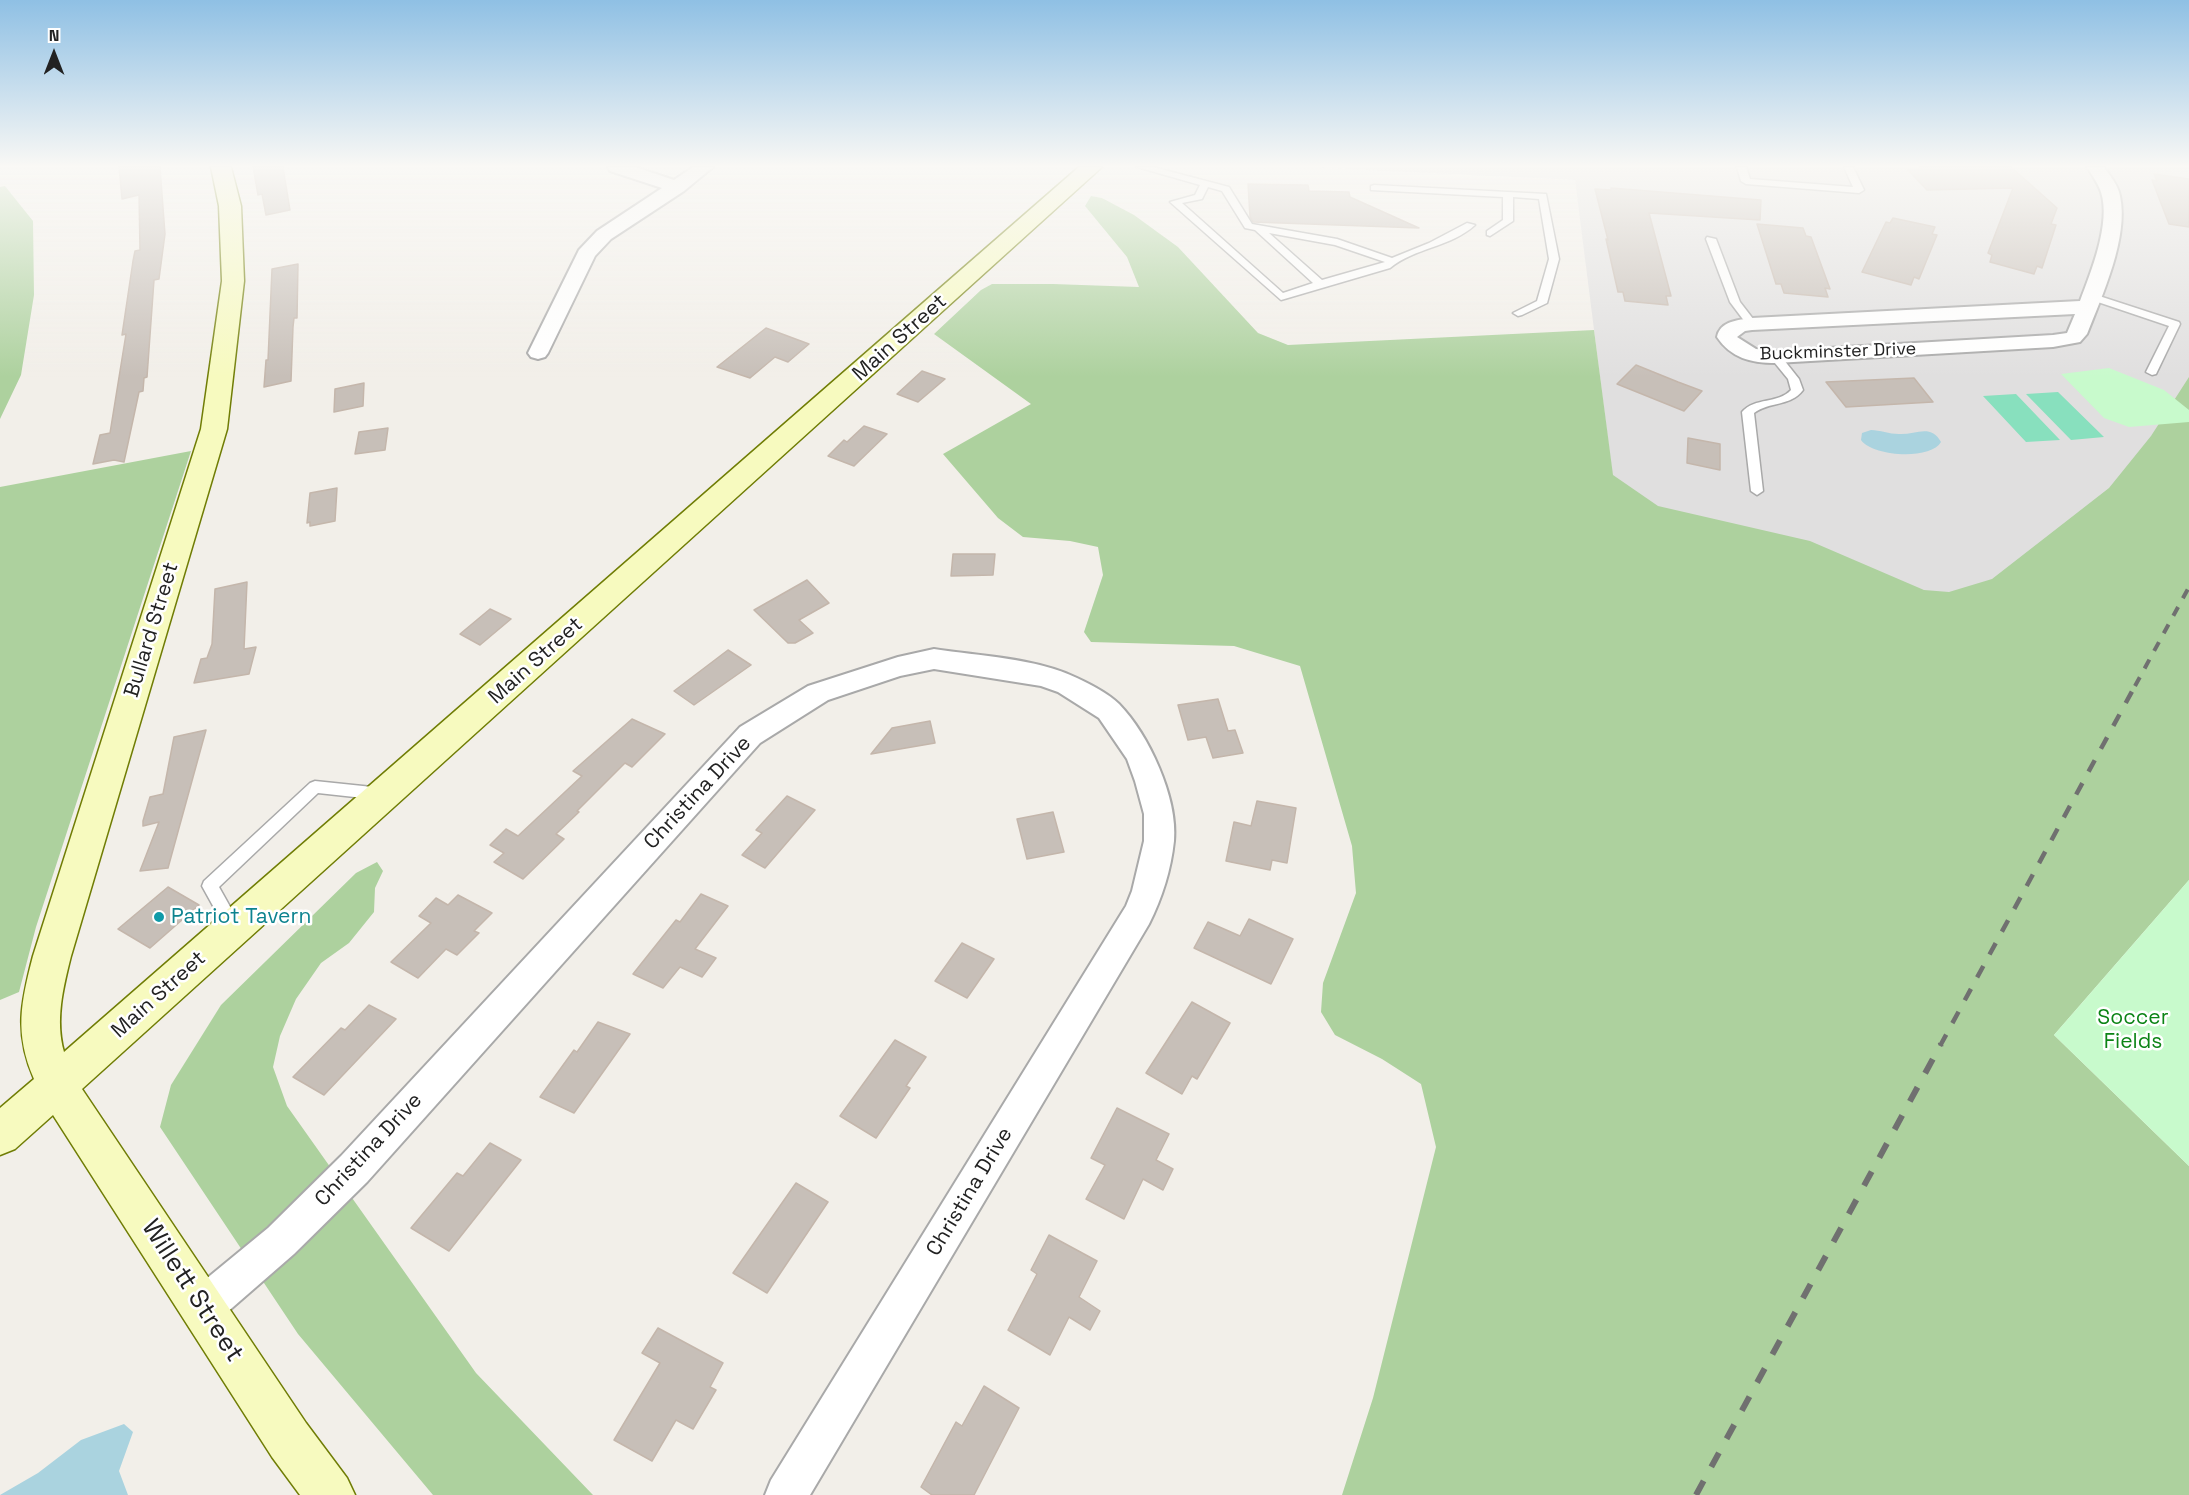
<!DOCTYPE html>
<html>
<head>
<meta charset="utf-8">
<style>
	body { margin:0 }
	#map { position:relative; width:2189px; height:1495px; overflow:hidden; background:#f2efe9; font-family:"Space Grotesk",sans-serif }
	canvas { display:block }
	.north { position:absolute; left:24px; top:24px; width:60px; height:60px; -webkit-text-stroke:4px #fff; paint-order:stroke; rotate:0deg; font-size:16px; font-weight:700; line-height:24px; text-align:center; color:#222 }
	.north::after { content:''; display:block; margin:auto; width:21px; height:27px; background:#222; clip-path:polygon(50% 0,100% 100%,50% 72%,0 100%) }
</style>
</head>
<body>
<div id="map">
<canvas width="2189" height="1495"></canvas>
<div class="north">N</div>
</div>
<script>
const c = document.querySelector('canvas').getContext('2d');
c.lineJoin = 'round';
function fill(path, color) {
  c.fillStyle = color;
  c.fill(path, 'evenodd');
}
function strokePath(path, color, width, dash) {
  c.strokeStyle = color;
  c.lineWidth = width;
  c.lineCap = dash ? 'butt' : 'round';
  c.setLineDash(dash || []);
  c.stroke(path);
}
function drawText(font, color, halo, rows, align = 'center') {
  c.font = font + ' "Space Grotesk",sans-serif';
  c.lineWidth = 5;
  c.setLineDash([]);
  c.textBaseline = 'middle';
  c.strokeStyle = halo;
  c.fillStyle = color;
  for (const [text, x, y, turn = 0] of rows) {
    c.save();
    c.translate(x, y);
    c.rotate((+turn || 0) * Math.PI / 180);
    c.textAlign = isNaN(turn) ? turn : align;
    if (halo) c.strokeText(text, 0, 0);
    c.fillText(text, 0, 0);
    c.restore();
  }
}
const residential = new Path2D(`
	M1307,167H2189V456L2043,700L1617,511L1575,180Z`);
const forest = new Path2D(`
	M5,186L33,221L34,295L21,375L0,419V187Z
	M1091,196L1102,198L1134,215L1178,247L1258,333L1288,345L1594,330L1613,475L1658,506L1810,541L1924,590L1949,592L1992,579L2109,488L2151,436L2189,377V880L2054,1035L2189,1166V1495H1342L1373,1398L1436,1147L1421,1084L1382,1059L1335,1035L1321,1012L1323,983L1356,893L1352,846L1300,666L1234,646L1091,642L1084,632L1103,575L1098,547L1070,541L1023,537L998,518L943,454L1031,404L934,334L981,290L992,284H1053L1139,287L1127,257L1085,206Z
	M191,451L36,927L19,992L0,1000V487Z
	M377,862L383,871L375,888L374,912L349,943L321,963L296,999L280,1036L273,1067L287,1106L476,1373L593,1495H433L298,1334L160,1127L171,1085L221,1005L356,873Z`);
const park = new Path2D(`
	M2109,368L2164,390L2189,410V422L2129,427L2104,418L2061,374Z
	M2189,880V1166L2054,1035Z`);
const pitch = new Path2D(`
	M2058,392L2104,437L2071,440L2026,394Z
	M2016,394L2060,440L2026,442L1983,396Z`);
const water = new Path2D(`
	M1871,430C1880,430 1889,434 1899,434C1915,435 1931,423 1941,442C1931,460 1873,457 1861,440L1862,433Z
	M124,1424L133,1432L119,1471L128,1495H0L38,1473L81,1440Z`);
const building = new Path2D(`
	M119,167H160L165,234L159,279L154,280L147,377L144,378L143,391L139,392L124,462L114,460L93,464L100,435L110,433L126,334L122,335L133,261L135,251L140,250L139,195L122,199Z
	M253,167H283L290,210L266,215L262,194L258,195Z
	M1920,167H2011L2057,208L2051,224L2056,225L2042,268L2037,266L2034,274L1990,262L1992,255L1988,253L2013,188L1927,190L1908,170H1922Z
	M2154,174L2189,179V227L2169,224L2152,180L2157,181Z
	M1248,184L1308,185L1309,191L1349,192L1350,197L1419,228L1253,222L1250,217Z
	M1611,188L1761,200L1760,220L1649,213L1671,296H1666L1668,305L1625,301L1623,292H1618L1606,239L1608,240L1595,189L1611,190Z
	M1893,218L1935,227L1932,234L1937,235L1919,279L1914,277L1911,285L1862,272L1886,222L1890,223Z
	M1757,224L1803,228L1806,236L1811,237L1830,289L1825,288L1828,297L1784,293L1781,284H1776Z
	M298,264L297,318H294L293,327L291,381L264,387L266,360H268L272,269Z
	M766,328L809,344L788,362L775,357L750,378L717,367Z
	M1636,365L1678,382L1702,391L1684,411L1617,384Z
	M922,371L945,379L918,402L897,394Z
	M1914,378L1933,402L1846,407L1826,382Z
	M364,383L363,406L334,412L335,389Z
	M864,426L887,434L854,466L828,456L844,440L847,442Z
	M388,428L385,450L355,454L359,432Z
	M1688,438L1720,444V470L1687,463Z
	M337,488L335,521L310,526V522L307,523L310,493Z
	M953,554H995L993,575L951,576Z
	M807,580L829,603L799,620L813,633L795,643H788L754,610Z
	M247,582L244,649L256,647L249,674L194,683L201,659L207,658L212,644L215,589Z
	M490,609L511,619L480,645L460,634Z
	M728,650L751,665L694,705L674,691Z
	M1218,699L1228,731L1235,730L1243,753L1213,758L1206,737L1188,740L1178,705Z
	M632,719L665,734L632,767L625,763L577,811L579,812L556,834L564,839L523,879L494,862L504,853L490,845L506,829L518,836L582,776L573,771Z
	M930,721L935,743L871,754L892,728Z
	M206,730L168,868L140,871L159,822L143,826V821L150,797L163,794L174,737Z
	M787,796L815,810L765,868L742,855L762,833L756,830Z
	M1257,801L1296,808L1287,863L1272,860L1270,870L1226,861L1234,822L1251,826Z
	M1053,812L1064,852L1027,859L1017,819Z
	M168,887L199,905L150,948L118,929Z
	M701,894L728,906L695,949L716,958L702,977L680,967L663,988L633,974L676,920L680,922Z
	M458,895L492,913L474,931L479,933L457,955L446,949L418,978L391,962L431,923L419,916L436,898L448,905Z
	M1249,919L1293,939L1271,984L1194,948L1208,922L1240,936Z
	M962,943L994,959L967,998L935,981Z
	M1192,1002L1230,1023L1197,1079L1192,1076L1182,1094L1146,1073Z
	M369,1005L396,1019L324,1095L293,1077L341,1028L345,1030Z
	M598,1022L630,1034L574,1113L540,1097L574,1050L577,1052Z
	M895,1040L926,1057L906,1086L910,1088L876,1138L840,1116Z
	M1117,1108L1169,1134L1156,1160L1173,1169L1163,1190L1143,1179L1124,1219L1086,1199L1105,1165L1091,1158Z
	M490,1143L521,1160L449,1251L411,1228L457,1173L463,1176Z
	M796,1183L828,1202L767,1293L733,1273Z
	M1049,1235L1097,1261L1079,1297L1100,1311L1090,1330L1069,1317L1050,1355L1008,1330L1037,1274L1031,1270Z
	M658,1328L723,1363L710,1387L716,1390L693,1429L676,1420L652,1461L614,1440L660,1363L642,1353Z
	M984,1386L1019,1408L974,1495H932L921,1487L956,1422L962,1426Z`);
const lane = new Path2D(`
	M1137,167H1153L1229,187L1252,224L1337,239L1392,258L1429,243L1467,223L1475,225C1451,247 1414,248 1390,268L1281,300L1170,202L1195,195L1200,185ZM1208,187L1222,191L1245,228L1255,230L1313,283L1283,293L1182,203L1202,199ZM1269,233L1335,245L1385,262L1322,280Z
	M1737,167H1746L1750,179L1853,187L1844,167H1853L1864,190L1859,193L1746,184L1741,181Z
	M1374,185L1546,194L1559,259L1547,303L1522,315L1518,316L1513,313L1537,301L1549,259L1539,199L1513,197V221L1490,236L1487,235V231L1503,220V197L1371,190V186Z
	M1707,237L1716,239L1740,302L1757,324L1756,326H1748L1730,302L1706,239Z
	M2093,294L2179,322L2180,324L2156,374L2152,375L2146,372L2169,326L2089,299L2088,297Z
	M1776,354L1780,355L1799,379L1803,390C1790,407 1770,401 1754,413L1763,491L1757,495L1751,491L1742,412C1755,397 1778,404 1791,390L1788,379L1770,357Z
	M315,781L382,788L387,790L390,794L387,798L382,800L318,793L219,887L242,928L240,933L234,935L228,933L202,886L204,881L310,783Z`);
const street = new Path2D(`
	M608,167H635L674,180L693,167H713L684,191L611,239L595,256L548,353L545,357L538,359L531,357L528,353L579,250L597,231L662,188L610,171Z
	M2087,167H2104C2110,176 2118,185 2120,196C2129,237 2102,296 2087,334L2080,342L2053,347L1776,363C1751,363 1731,358 1717,337C1720,321 1738,320 1752,318L2080,301C2091,272 2111,223 2101,192C2098,183 2092,175 2087,167ZM2075,314L2067,333L2053,335L1776,351L1756,349L1737,337L1745,331L1752,330Z
	M934,649C979,656 1036,658 1077,678C1090,684 1109,694 1119,704C1149,735 1178,798 1174,841C1171,870 1162,898 1149,924L810,1495H765L771,1480L1126,906L1132,891L1144,841V814L1135,781L1127,759L1099,718L1058,692L1041,686L934,669L900,676L828,700L760,743L367,1182L294,1254L217,1321L203,1327L189,1321L183,1307L189,1293L268,1228L341,1156L740,727L808,686L898,657Z`);
const secondary = new Path2D(`
	M211,167H231L241,206L244,281L227,429L71,956C63,988 55,1020 64,1052L1079,167H1102L82,1089L306,1423L347,1478L355,1495H300L272,1457L53,1115L15,1149L0,1155V1108L34,1079C14,1033 21,1002 33,956L201,429L222,281L219,206Z`);
const railFar2 = new Path2D(`
	M2135,686L2189,587`);
const railFar1 = new Path2D(`
	M1940,1046L2136,684`);
const rail = new Path2D(`
	M1696,1495L1941,1044`);
const markers = [
	[159,917,6,"#0f9aa8"]
];
const farStreetnames = [
	["Buckminster Drive",1838,352,-2]
];
const streetNames = [
	["Main Street",900,338,-42],
	["Bullard Street",152,630,-73],
	["Main Street",536,661,-42],
	["Christina Drive",698,793,-47],
	["Main Street",159,995,-42],
	["Christina Drive",369,1150,-47],
	["Christina Drive",970,1192,-59]
];
const cultureNames = [
	["Patriot Tavern",171,917]
];
const parkNames = [
	["Soccer",2133,1018],
	["Fields",2133,1042]
];
const nearStreetnames = [
	["Willett Street",192,1291,57]
];
fill(residential, '#e0dfdf');
fill(forest, '#add19e');
fill(park, '#c8facc');
fill(pitch, '#88e0be');
fill(water, '#aad3df');
fill(building, '#c7bfb8');
strokePath(building, '#c4b6ab', 1.5);
strokePath(lane, '#a9a9a9', 3);
strokePath(street, '#a9a9a9', 4);
strokePath(secondary, '#707d05', 3);
fill(lane, '#fff');
fill(street, '#fff');
fill(secondary, '#f7fabf');
strokePath(railFar2, '#707070', 4, [10, 10]);
strokePath(railFar1, '#707070', 4.5, [13, 13]);
strokePath(rail, '#707070', 6, [16, 16]);
const sky = c.createLinearGradient(0, 0, 0, 377);
sky.addColorStop(0, '#8fc0e4');
sky.addColorStop(0.44, '#f9f8f5');
sky.addColorStop(1, '#f9f8f500');
c.fillStyle = sky;
c.fillRect(0, 0, 2189, 377);
for (const [x, y, r, color] of markers) {
  const dot = new Path2D();
  dot.arc(x, y, r, 0, 2 * Math.PI);
  c.fillStyle = color;
  c.fill(dot);
  strokePath(dot, '#fff', 2);
}
drawText('18px', '#222', '#fff', farStreetnames);
drawText('21px', '#222', '#fff', streetNames);
drawText('21px', '#0d838f', '#fff', cultureNames, 'left');
drawText('21px', '#0c8416', '#fff', parkNames);
drawText('26px', '#222', '#fff', nearStreetnames);
</script>
</body>
</html>
